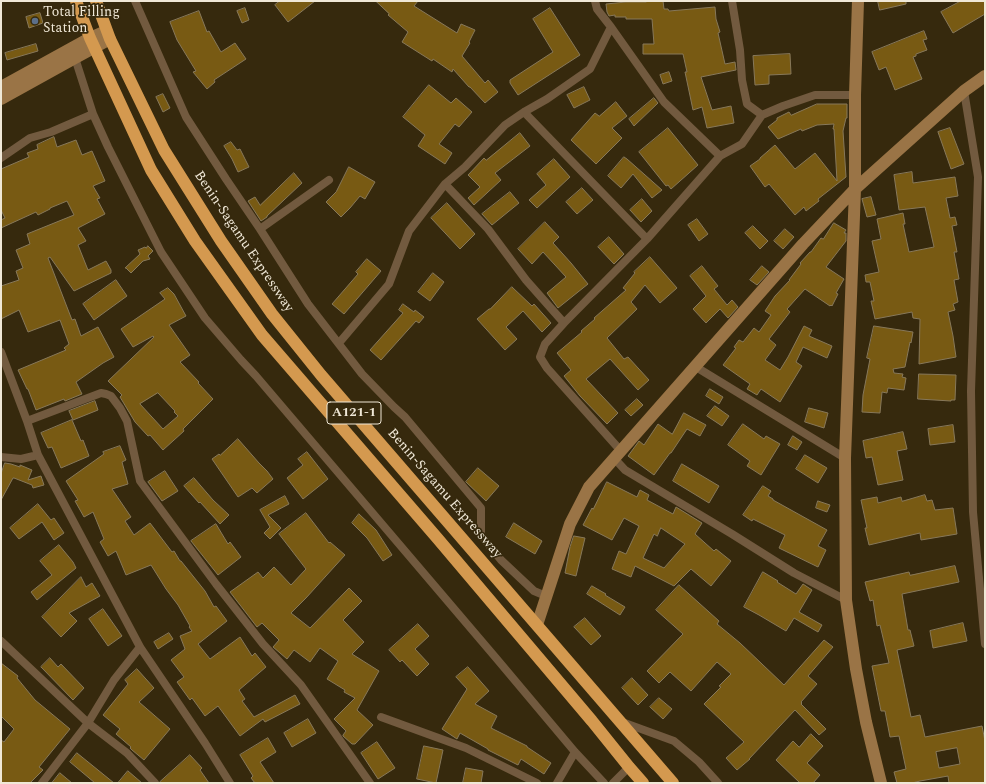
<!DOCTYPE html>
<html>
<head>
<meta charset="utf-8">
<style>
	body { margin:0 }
	#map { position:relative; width:986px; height:784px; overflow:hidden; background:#36290d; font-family:Spectral,serif }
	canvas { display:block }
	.frame { position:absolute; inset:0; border:2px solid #f0e8d7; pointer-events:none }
</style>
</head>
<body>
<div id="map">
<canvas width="986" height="784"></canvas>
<div class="frame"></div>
</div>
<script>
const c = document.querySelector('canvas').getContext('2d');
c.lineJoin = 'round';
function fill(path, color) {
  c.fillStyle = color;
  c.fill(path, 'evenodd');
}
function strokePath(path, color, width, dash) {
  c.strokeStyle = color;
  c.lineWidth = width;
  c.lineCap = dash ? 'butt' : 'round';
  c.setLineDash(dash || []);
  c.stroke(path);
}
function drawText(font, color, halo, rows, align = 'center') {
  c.font = font + ' Spectral,serif';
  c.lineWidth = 3.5;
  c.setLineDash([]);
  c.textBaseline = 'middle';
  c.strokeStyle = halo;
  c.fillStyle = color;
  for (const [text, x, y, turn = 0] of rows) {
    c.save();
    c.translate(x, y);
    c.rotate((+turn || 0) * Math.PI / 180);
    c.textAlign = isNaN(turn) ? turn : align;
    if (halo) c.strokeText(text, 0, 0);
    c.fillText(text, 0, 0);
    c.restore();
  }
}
const building = new Path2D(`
	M280,1H315L288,22L275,5Z
	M376,1H418L414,6L457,33L461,24L475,30L469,42L470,43L462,56L485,83L488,80L498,92L485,103L470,87H469L453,69L452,72L433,59L432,61L402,42L408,32L388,15L389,14Z
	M646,1H663L664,9H668L669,11L715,7L716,19L720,32L718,33L725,64L735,62L736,70L701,77L712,110L731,106L734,123L707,128L702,107L693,110L685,72H687L683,54H643V44H654L652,19H626V17H615V15L609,16L607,12L606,4L626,2H646Z
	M878,1H906V4L880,10Z
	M961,1H985V14L953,33L941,12Z
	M245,8L249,20L242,23L237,11Z
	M550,8L580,55L518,95L510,83V80L553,52L533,19Z
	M199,11L207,32L209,31L221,52L235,43L246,59L214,80L215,82L207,89L193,72L196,71L177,40L170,22Z
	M40,13L43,23L29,28L26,17Z
	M924,31L927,39L923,40L927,50L916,54V56L913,57L922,79L895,90L886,67L879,70L872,52Z
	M36,44L38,51L7,60L5,53Z
	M790,54L791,74L769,75V84L755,85L753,56Z
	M669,72L672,81L663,84L660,75Z
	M429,85L451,103L456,98L472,112L459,127L455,124L439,144L452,153L445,164L418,146L425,135L403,117Z
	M584,87L590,100L574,108L567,95Z
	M163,94L170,108L163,112L156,97Z
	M654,98L658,103L634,126L629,119Z
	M616,102L627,116L612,128L622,138L596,164L571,140L595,113L599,116Z
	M817,104H847V118H846L843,131L846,177L818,199L819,201L806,211L804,207L795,215L769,184L765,187L750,166L760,159V158L775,145L795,169L815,153L837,181L834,129H833L834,124L817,125L802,131L801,129L778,139L768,127L777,120V118L789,112L791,115Z
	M668,128L698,165L671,189L668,185L666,186L639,152Z
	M950,128L964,164L951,169L938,132Z
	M520,133L530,146L495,173L501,180L474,205L468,198L480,187L468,175L484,158L486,160Z
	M54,137L57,147L76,140L82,155L92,151L105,181L93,186L100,198L97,199L105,214L78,228L86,241L78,245L88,270L106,261L111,270V273L74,291L50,257L48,258L72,320L75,319L81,336L98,327L114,357L103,363L76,382L82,394L65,401L64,399L36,410L28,389H27L18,370L66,350L64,348L69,344L60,320L28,332L19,310L1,319V286L19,280L16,271L23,268L16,250L30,244L27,234L74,215L67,201L50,208V209L38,215L36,212L1,228V220L5,218L1,210V169L29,157L27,153L38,149L37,145Z
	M231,142L237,150L240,149L249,167L238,172L232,159L224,146Z
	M624,157L627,159L662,190L652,198L633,174L621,188L608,176Z
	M554,159L570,177L537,208L529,200L546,185L537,174Z
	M349,167L375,182L365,199L360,196L350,208L341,217L326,202L336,192Z
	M912,172L913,183L955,177L958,196L946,198L950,218L955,217L957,225L952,226L957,252H954L959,279L954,280L958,302L953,304L955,310L948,312L953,336L956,357L919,364L920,319L913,318L912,312L875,319L871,301H874L870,282H866L865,275L879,272L872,241L881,239L877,219L903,213L905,224H903L909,252L934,247L925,207L899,210L894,175Z
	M294,173L302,183L267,216V217L261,221L248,201L255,197L260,205Z
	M582,188L593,200L577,214L566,202Z
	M510,192L519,203L492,225L482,214Z
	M871,197L876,215L867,217L862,199Z
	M642,199L652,211L641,222L630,210Z
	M447,203L475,234L460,249L431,218Z
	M697,219L708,234L699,241L688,225Z
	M545,222L559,237L553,243L571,263L588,284L558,308L547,293L566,277L543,252L532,264L518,249Z
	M834,223L846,230L844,233H846V241L826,267L844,279L836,293L838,294L832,306L831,305L830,306L805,289L787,309L790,312L769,339L776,345L765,360L780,370L788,357L804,326L812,330L809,336L832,346L827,358L803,347L796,362L802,366L780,402L761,389L757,395L747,389L750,384L723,365L736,348L734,347L739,340L743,342L754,328L759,332L771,315L765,311L775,296L790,280H789L801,264L800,263L810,252H811L821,238L823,239Z
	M753,226L768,241L760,249L745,233Z
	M785,229L794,237L783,249L774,241Z
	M609,237L624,254L614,264L598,247Z
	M148,246L153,251L148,256L150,259L143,261L131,273L126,268H125L140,254L138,250L145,247L146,248Z
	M650,257L677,288L660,303L645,285L631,302L637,309L607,338L624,359L628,357L649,380L638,390L610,359L586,379L618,413L607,424L580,396L564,376L571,370L557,353L582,332L581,331L595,319L594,318L626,290L623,288L635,273L634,272Z
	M367,259L381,271L344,314L332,304L358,274L356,272Z
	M702,266L718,286L714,289L727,305L732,300L738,307L728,318L720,309L706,323L693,309L706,296L690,276Z
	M762,266L769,272L757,285L750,280Z
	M433,273L444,282L430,301L418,292Z
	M116,280L127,296L94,320L83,304Z
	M512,287L532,306L534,304L551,323L542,332L523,311L506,327L517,339L505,350L477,319L489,309H490Z
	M168,288L174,294L186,316L169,325L190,355L180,362L199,382L198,383L213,399L183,429L184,431L163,450L150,435L148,436L135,422L120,397L122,395L108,381L154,337L153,336L133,347L121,329L165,299L160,293ZM158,393L175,411L174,412L178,416L163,429L140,404Z
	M403,304L414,312L415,310L424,317L419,323L416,321L381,360L370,350L403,313L399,310Z
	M874,326L913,332L911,343L910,342L905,367L893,369L894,373L903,374L902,377L906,378L904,390L888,388L887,393L882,392L880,413L862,412L863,395L870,359L867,358Z
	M919,374L956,375L955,400H951V401L918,399Z
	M710,389L723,397L719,404L706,396Z
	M637,399L643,405L631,416L625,410Z
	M95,401L98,410L73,420L69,411Z
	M715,406L729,416L722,426L707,416Z
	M809,408L828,413L824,428L805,422Z
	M684,413L706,425L700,436L687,429L671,453H670L654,475L628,456L639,441L644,445L658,424L672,434Z
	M72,420L81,441L83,440L89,456L61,468L52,447L48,448L41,433Z
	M743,424L764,439L766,436L780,444L761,475L747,466L750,461L728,445Z
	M953,425L955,442L930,445L928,429Z
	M903,432L907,449L897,451L903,480L878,485L872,457L866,458L863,441Z
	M793,436L802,442L797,450L788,445Z
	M238,439L259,463L267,471L273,479L257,493L252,488L238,497L212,459L219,454L220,455Z
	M120,446L126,460L122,462L128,484L112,489L131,517L125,521L134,535L150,523L172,552L174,551L180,561H181L205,591L214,607L216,606L227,621L198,644L210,659L240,637L252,656L255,653L266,667L239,690L245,699L242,701L254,717L295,695L300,704L265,722L263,719L240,736L218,706L205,716L192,698L190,700L177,682L184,677L171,660L185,649L180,636L192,631L189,627L190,626L178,605L166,589L151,565L126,575L116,551L108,556L100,542L104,539L93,512L84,517L75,501L78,500L66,481L104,454L103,452Z
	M307,452L328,479L303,499L287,478L303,465L298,459Z
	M805,455L827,468L818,483L796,469Z
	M5,463L11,464L20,467V465L32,470L28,480L41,476L44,485L33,488L32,485L14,478H13L1,500V474Z
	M682,464L719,486L709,503L673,481Z
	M478,468L499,486L486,501L466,482Z
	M165,471L178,491L162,501L148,482Z
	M194,478L213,500L229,515L220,524L200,502L199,503L184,486Z
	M607,482L637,497L640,490L649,495L647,500L673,514L676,507L702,523L695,534L714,551L716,549L731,561L711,586L691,569L674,586L635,566L631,577L612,569L619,551L626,554L639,526L624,518L612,540L583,525L592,508L593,509ZM661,528L685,544L664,568L643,558L654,534L657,536Z
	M763,486L771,491L768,496L773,499V500L827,530L818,546L826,550L818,567L779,548L785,535L753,519L752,521L743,515Z
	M925,495L927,501L932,500L935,510L953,508L957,534L921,540L920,533L869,545L865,528H867L861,500L877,497L878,503L901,497L902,501Z
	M285,496L289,504L268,515L281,528L270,539L264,533L270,527L260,510Z
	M818,501L830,505L827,512L816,508Z
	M38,504L51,520L54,518L64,533L54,540L42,522L19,539L10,528Z
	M306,513L329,543L330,542L345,555L306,598L291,613L310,628L349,588L362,601L343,620L364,642L352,654L379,671L357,710L373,725L355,744H352L343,736V735L346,731L334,719L355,698L344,692L345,690L327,679L338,661L320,648L310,662L294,650L287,659L273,647L279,640L262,623L257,627L230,592L258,572L263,578L274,567L291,585L306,569L279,534Z
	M359,514L376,530L392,555L383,561L367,538L352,523Z
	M514,523L542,541L535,554L506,537Z
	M216,524L228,544L230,542L241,557L218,575L191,541Z
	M574,536L585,538L576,576L565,573L570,547Z
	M59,545L73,562L76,568L37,600L31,592L52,575L40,561Z
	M955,566L959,582L902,594L908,630H910L914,646L897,650L911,717L920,715L925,737L982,726L985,741V783H949L948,776L920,781L912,783H897L894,772L906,769L899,736L890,737L885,711H881L872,666L889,663L880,625L877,626L873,600L870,601L865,582L909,572L910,575ZM957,748L960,764L939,768L936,752Z
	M763,572L778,581L777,582L796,594L803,584L812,590L799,612L822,625L818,632L794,618L786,631L759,615L744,607Z
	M81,577L86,587L92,583L100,596L69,613L77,621L61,637L42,617Z
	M679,585L719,621L717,624L740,643L784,685L824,640L833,647L808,676L817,684L801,702L802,703L801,704L826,729L819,735L795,710L749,759H750L737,770L726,758L744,742L704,704L721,687L719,686L731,674L717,662L691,691L670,672L659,683L647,671L683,634L656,610Z
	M592,586L606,594L605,595L625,607L620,615L587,594Z
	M103,609L122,636L108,646L89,619Z
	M585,618L601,636L591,645L574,627Z
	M963,623L967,641L933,648L930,631Z
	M418,624L429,636L415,649L429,664L417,676L402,660L400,662L389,650Z
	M169,633L173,639L158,649L154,642Z
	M50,658L58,667L61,664L84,688L73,700L41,667Z
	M1,663L18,676L17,678L35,700L70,729L39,767L43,770L30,783H1V740L4,742L14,729L1,716Z
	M468,667L489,691L475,704L497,716L491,728L527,746V747L551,763L544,774L521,759L518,765L488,750V749L460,733L457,739L442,729L467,689L456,677Z
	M137,669L154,688L139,702L170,729L144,760L132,750L130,748L131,747L116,734L120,729L103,715L128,684L125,680Z
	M632,678L648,695L638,705L622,688Z
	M659,698L672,709L663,719L650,707Z
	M308,719L316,733L292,747L284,733Z
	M811,734L823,746L807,763L820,775L813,783H800L776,760L793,741L799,747Z
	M268,738L276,752L260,762L274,783H255L251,778L253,776L240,755Z
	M377,742L395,768L378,779L361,753Z
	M424,746L443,750L436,783L417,779Z
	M77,753L114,783H95L70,762Z
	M190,755L202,768L200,770L209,783H160V782Z
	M466,768L483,771L481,783H463Z
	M128,771L142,783H118Z
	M60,773L72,783H52Z`);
const street = new Path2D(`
	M135,1L186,117L226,179L260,229L308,304L362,374L394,407L405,417L481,508V535L501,560L534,591L546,596
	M595,1L597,9L611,27L664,102L720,156
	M732,1L740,50L742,80L747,104L762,115
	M75,58L93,114L108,147L161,252L205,318L241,360L256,376L496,658L575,752L604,783
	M964,91L978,177L971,391L973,512L985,644
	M524,112L647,239
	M1,158L30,138L51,132L93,114
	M445,184L488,229L526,280L564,323
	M260,229L329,180
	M339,343L389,284L409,231L445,184L465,167L505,125L524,112L547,99L590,69L611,27
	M1,352L27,421L38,455L140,647L205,743L230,783
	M696,367L845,458
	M27,421L101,393L106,394L111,396L120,408L127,421L140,481L216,584L263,644L301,685L370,783
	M621,451L547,368L540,357L545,344L564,323L647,239L720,156L742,144L762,115L783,106L815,95H855
	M1,457L21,459L38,455
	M614,458L625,470L732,534L794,573L846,600
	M1,641L88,723L127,753L155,783
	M381,717L466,748L537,783
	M622,722L674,741L699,762L718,783
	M42,783L88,723L114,680L140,647
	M557,783L575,752
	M613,783L629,767`);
const secondary = new Path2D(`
	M858,1L855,95V189L845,458L846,600L856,669L866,722L881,783
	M1,87L90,38L106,31
	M1,99L75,58L110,39
	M537,625L570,524L589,487L803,244L855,189L964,91L985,76`);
const highway = new Path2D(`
	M76,1L90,38L151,170L195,241L262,335L438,539L592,721L629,767L643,783
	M96,1L110,39L164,150L221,241L272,314L321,375L673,783`);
const markers = [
	[35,21,4,"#5c6f8a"]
];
const shields = [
	[354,413,54]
];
const shieldNames = [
	["A121-1",354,413]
];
const poiNames = [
	["Total Filling",43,13],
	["Station",43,29]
];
const streetNames = [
	["Benin-Sagamu Expressway",243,242,56],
	["Benin-Sagamu Expressway",444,494,49]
];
fill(building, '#785a13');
strokePath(building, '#87785a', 1);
strokePath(street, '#725a3f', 8);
strokePath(secondary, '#9a7446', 12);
strokePath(highway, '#d4994f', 12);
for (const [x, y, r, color] of markers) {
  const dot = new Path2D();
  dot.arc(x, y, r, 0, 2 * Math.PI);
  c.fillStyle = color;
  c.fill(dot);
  strokePath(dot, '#36290d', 1.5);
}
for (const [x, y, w] of shields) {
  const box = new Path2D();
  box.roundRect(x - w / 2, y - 11, w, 22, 3);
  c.fillStyle = '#36290d';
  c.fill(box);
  strokePath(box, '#f0e8d7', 1);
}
drawText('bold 13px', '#f0e8d7', null, shieldNames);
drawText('14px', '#f0e8d7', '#36290d', poiNames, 'left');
drawText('14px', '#f0e8d7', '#36290d', streetNames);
</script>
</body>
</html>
